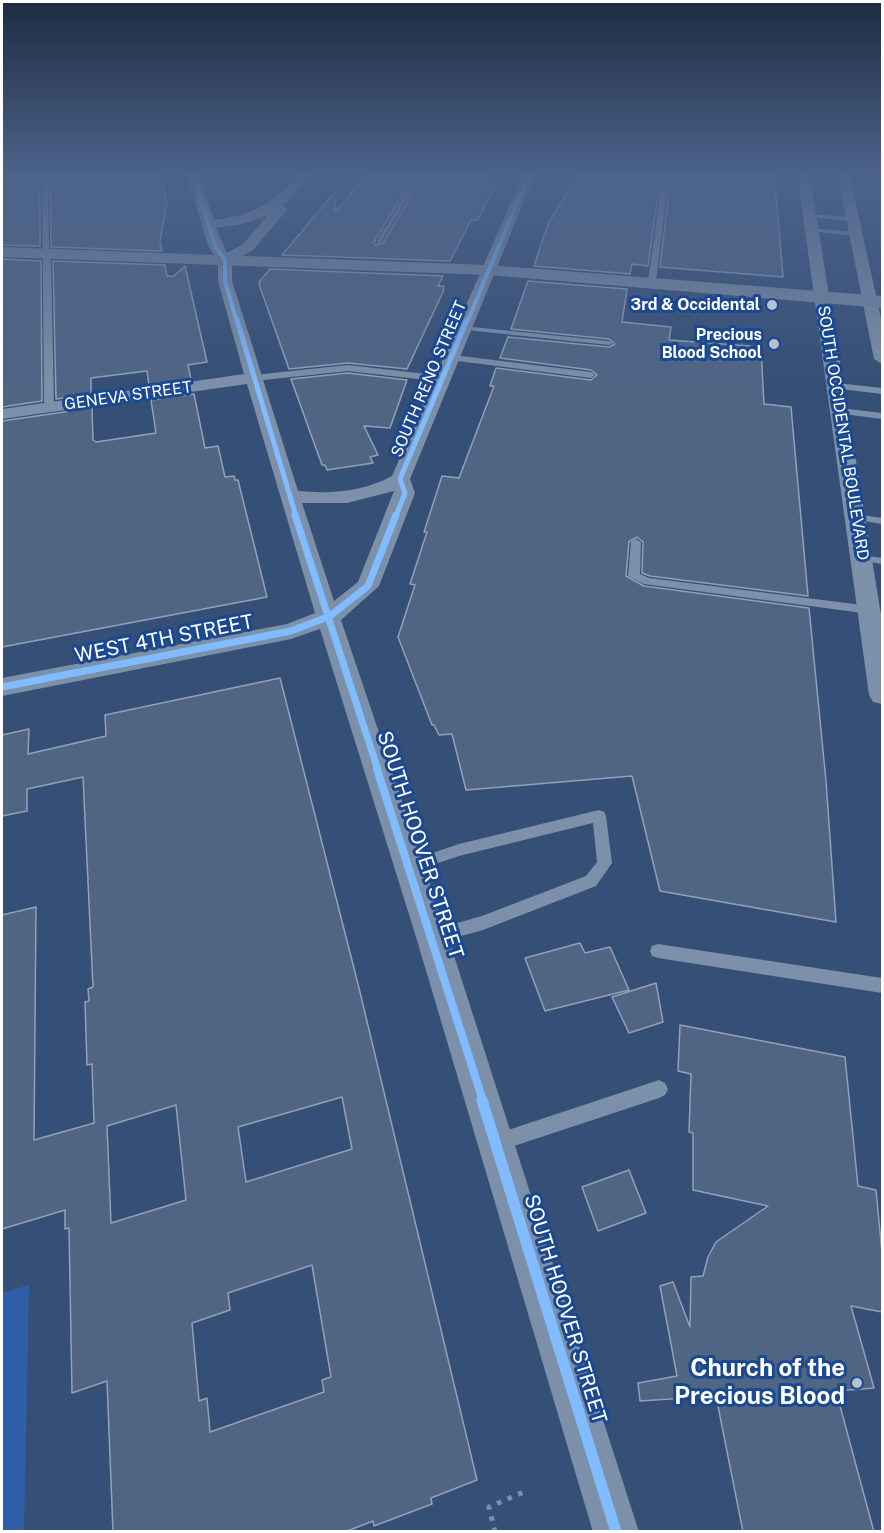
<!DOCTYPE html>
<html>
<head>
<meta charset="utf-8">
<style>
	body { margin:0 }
	#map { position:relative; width:884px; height:1533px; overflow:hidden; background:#364f76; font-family:"Public Sans",sans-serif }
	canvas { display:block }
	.frame { position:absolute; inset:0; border:3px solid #fff; pointer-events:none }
</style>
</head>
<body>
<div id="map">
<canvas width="884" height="1533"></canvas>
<div class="frame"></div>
</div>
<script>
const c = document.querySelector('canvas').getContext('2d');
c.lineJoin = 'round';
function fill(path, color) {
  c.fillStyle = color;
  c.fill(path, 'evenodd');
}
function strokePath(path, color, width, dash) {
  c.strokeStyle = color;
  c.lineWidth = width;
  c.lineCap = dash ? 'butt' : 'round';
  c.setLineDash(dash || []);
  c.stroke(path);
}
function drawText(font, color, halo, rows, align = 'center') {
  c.font = font + ' "Public Sans",sans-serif';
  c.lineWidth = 6;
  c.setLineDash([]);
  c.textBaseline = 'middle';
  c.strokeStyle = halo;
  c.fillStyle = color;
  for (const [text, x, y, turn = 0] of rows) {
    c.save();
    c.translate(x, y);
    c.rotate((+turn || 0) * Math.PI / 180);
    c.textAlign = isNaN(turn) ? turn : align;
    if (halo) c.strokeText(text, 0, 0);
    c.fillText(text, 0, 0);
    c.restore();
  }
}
const green = new Path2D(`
	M29,1285L24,1531H2V1293Z`);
const building = new Path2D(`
	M2,172H40V246L2,245Z
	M50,172H159L167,201L160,241L162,251L51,247Z
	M399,172H416L374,242L375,245L383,243L426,172H490L486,180L497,181L478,220H471L450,261L282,255L334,193L335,212L369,173L396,175Z
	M580,172H661L648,266L632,264L630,274L534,266L549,222Z
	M671,172H774L783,277L660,267Z
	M2,259L41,261L42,401L2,407Z
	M53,261L165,265L167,276H174L185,266L207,362L188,365L191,379L149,386L147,371L91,378V394L56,399Z
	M270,269L443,276L438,286H444L443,292L407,369L348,363L289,369L260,287L259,282Z
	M528,281L627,289L622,322L671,327L669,340L750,346V348L761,349L764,404L791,407L808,596L650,576L642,573L643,542L637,537L629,542L626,576L644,586L809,608L826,781L836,922L660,891L632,776L466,790L452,734L439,735L434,725H432L398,637L415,585L410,584L427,532H424L442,476L459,478L494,386H490L496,368L591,380L597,375L591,370L500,358L508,337L609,347L615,344L609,339L511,329Z
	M348,373L407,380L390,428L364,426L378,455L370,457L373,463L327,470L325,465H322L291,379Z
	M194,394L205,448L218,446L225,477L234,476L235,480H238L267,597L2,647V421L92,408L93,440L96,442L156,433L151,400Z
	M280,678L359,988L477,1480L431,1498L432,1504L374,1526L373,1521L345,1532H113L107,1381L72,1393L69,1228L65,1229V1210L2,1229V915L36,907L34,1140L94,1123L92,1064L87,1065L85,1002L89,1001L88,989L93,987L83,777L27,789V811L2,816V735L29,729L28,754L106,736L105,715ZM342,1097L352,1149L246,1182L238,1127ZM176,1105L186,1200L111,1223L107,1126ZM312,1265L331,1377L322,1380L324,1392L210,1432L207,1398L199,1401L192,1323L230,1310L228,1293Z
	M580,943L585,953L610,947L629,990L545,1011L525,958Z
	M656,983L663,1022L629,1033L612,997Z
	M680,1025L845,1057L858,1186L876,1190L882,1253V1312L851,1306L874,1388L836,1391L874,1532H743L716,1396L640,1401L638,1383L677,1376L660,1286L673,1282L690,1327L691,1277L703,1276L708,1257L716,1242L768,1206L693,1190V1133L689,1132L691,1074L678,1071Z
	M629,1170L646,1213L598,1231L582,1187Z`);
const path = new Path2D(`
	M495,1532L489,1507L526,1491`);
const lane = new Path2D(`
	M42,172H48L49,252L51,254L54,406L49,409L44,406Z
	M418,172H424L381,242L376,243Z
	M663,172H669L656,282L652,284L648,282Z
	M837,172H846L843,174Z
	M809,214L852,217L855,219L852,221L807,217Z
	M811,228L855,232L858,234L855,236L809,231Z
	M463,326L609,341L613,343L609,345L466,330L462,328Z
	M453,355L591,372L595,375L591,378L450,360V356Z
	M348,365L444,376L448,379L444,382L348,371L254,381L250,378L254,375Z
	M836,383L882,388V394L833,388V384Z
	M840,408L882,413V419L837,413L835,411Z
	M856,514L882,518V524L852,519V515Z
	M636,539L641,542L640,574L649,578L870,606L876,610L870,614L644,584L628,576L631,542Z
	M862,555L882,558V564L858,560V556Z
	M599,810L604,812L606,816L612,863L596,886L483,930L432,944L426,942L424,937L426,932L482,916L586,876L597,862L593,823L459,856L408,873L403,871L401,867L403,863L459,844Z
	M658,944L882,978V993L658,958L652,956L650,951L652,946Z
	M659,1080L665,1083L668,1089L665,1095L659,1098L496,1152L490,1149L487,1143L490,1137L496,1134Z`);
const street = new Path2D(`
	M186,172H198L214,220C256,215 273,203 302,172H314L283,205L287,210L253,250L232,262V281L298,491C332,494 362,492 392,476L524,172H536L410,479L415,493L379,586L341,620L448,937L639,1532H593L416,937L320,629L291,639L2,696V678L287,624L315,613L247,384L2,419V409L244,374L218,281V260L208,246ZM268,215L243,244L227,253L216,228L243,224ZM394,491L358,582L334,601L302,503H347Z
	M797,172H809L882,621V704L873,702L869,695Z
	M837,172H849L882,323V364L874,359Z`);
const secondary = new Path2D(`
	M2,247L489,265L882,296V308L489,275L2,257Z`);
const cyclewayFar4 = new Path2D(`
	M192,172L215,246L225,260V281L237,322
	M467,322L530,172`);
const cyclewayFar3 = new Path2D(`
	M237,320L296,516
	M396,516L405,493L400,479L467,320`);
const cyclewayFar2 = new Path2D(`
	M295,515L378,770
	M2,687L291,631L330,616L368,586L396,515`);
const cyclewayFar1 = new Path2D(`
	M377,769L483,1101`);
const cycleway = new Path2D(`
	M482,1100L616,1532`);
const markers = [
	[772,305,6,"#b9c1cf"],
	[774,344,6,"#b9c1cf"],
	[857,1383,6,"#b9c1cf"]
];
const farPoinames = [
	["3rd & Occidental",760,305],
	["Precious",762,335],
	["Blood School",762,353]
];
const farStreetnames = [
	["SOUTH RENO STREET",429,379,-67],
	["GENEVA STREET",128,396,-8],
	["SOUTH OCCIDENTAL BOULEVARD",843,433,81]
];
const streetNames = [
	["WEST 4TH STREET",164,639,-11],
	["SOUTH HOOVER STREET",420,845,72],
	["SOUTH HOOVER STREET",565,1309,73]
];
const nearPoinames = [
	["Church of the",845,1369],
	["Precious Blood",845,1397]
];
fill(green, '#2f5fa7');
fill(building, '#506584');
strokePath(building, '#92a1b7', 1.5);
strokePath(path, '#7d90a9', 5, [4.5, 7]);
fill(lane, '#7d90a9');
fill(street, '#7d90a9');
fill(secondary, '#7a8ba5');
strokePath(cyclewayFar4, '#80bcff', 4);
strokePath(cyclewayFar3, '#80bcff', 5);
strokePath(cyclewayFar2, '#80bcff', 7);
strokePath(cyclewayFar1, '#80bcff', 8);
strokePath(cycleway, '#80bcff', 11);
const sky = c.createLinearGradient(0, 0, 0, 386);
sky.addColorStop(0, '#1e2b41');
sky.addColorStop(0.45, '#4c638a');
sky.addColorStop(1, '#4c638a00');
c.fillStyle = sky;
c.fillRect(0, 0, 884, 386);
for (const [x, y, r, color] of markers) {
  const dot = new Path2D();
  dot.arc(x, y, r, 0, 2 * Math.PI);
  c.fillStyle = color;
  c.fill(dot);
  strokePath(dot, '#1b4991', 2);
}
drawText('bold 16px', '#fff', '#1b4991', farPoinames, 'right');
drawText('16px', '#fff', '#1b4991', farStreetnames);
drawText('20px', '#fff', '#1b4991', streetNames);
drawText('bold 24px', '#fff', '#1b4991', nearPoinames, 'right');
</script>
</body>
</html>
